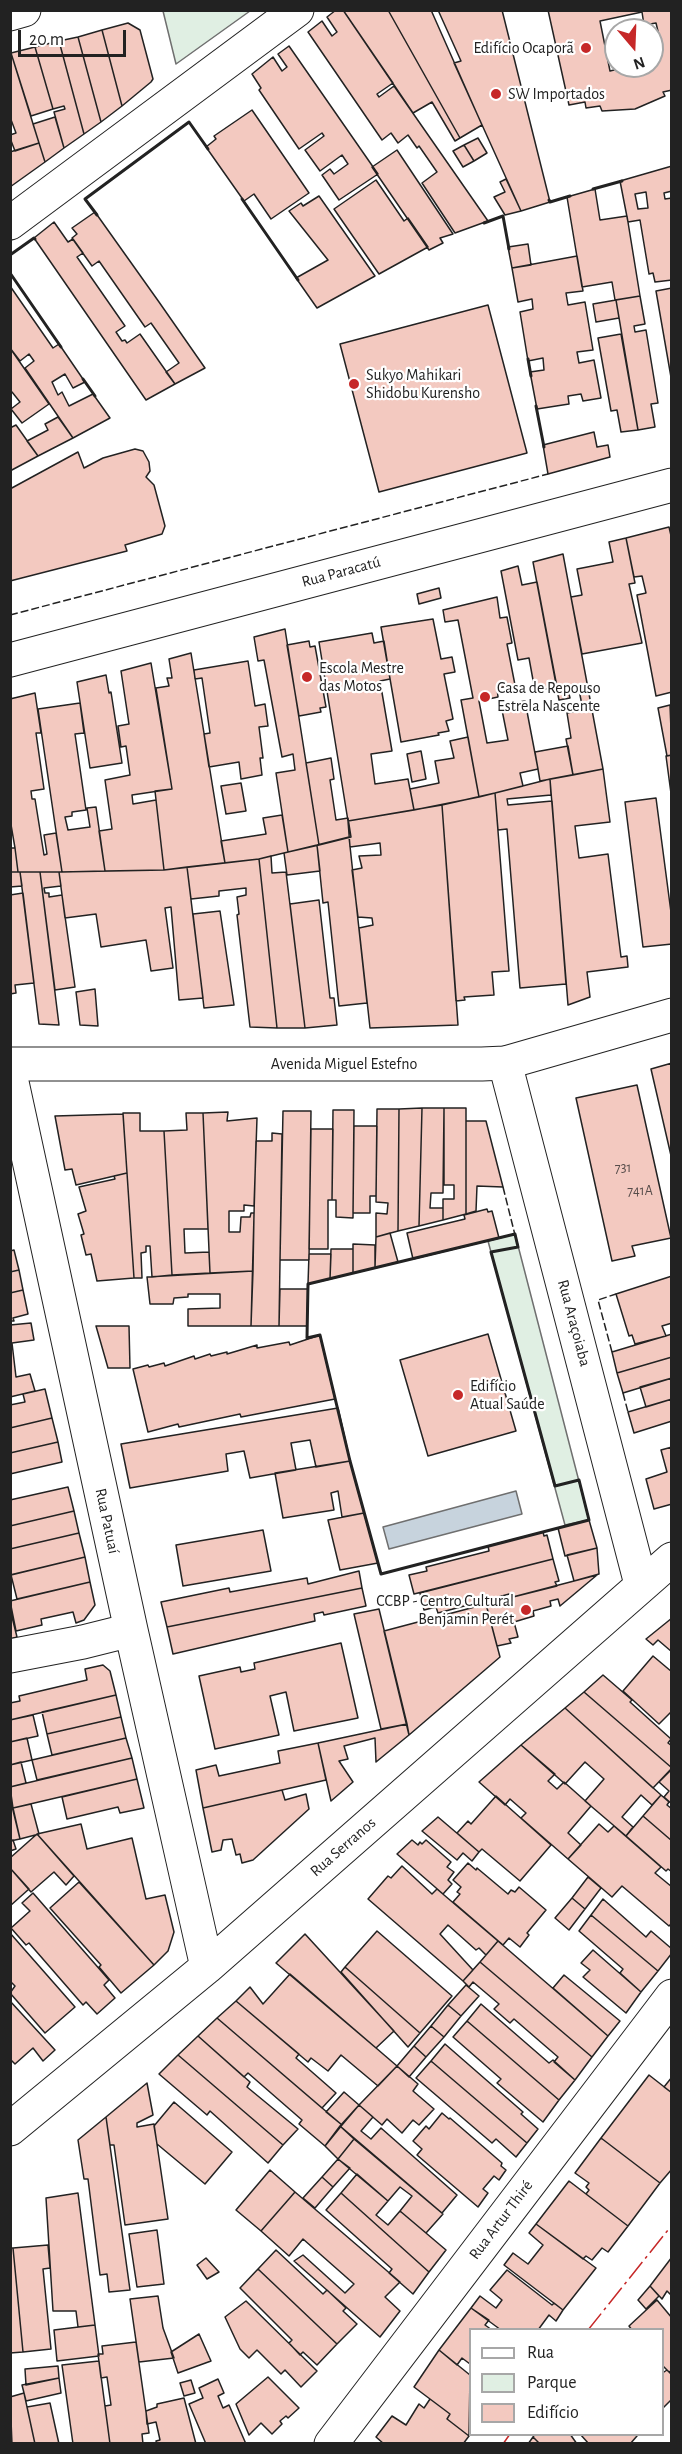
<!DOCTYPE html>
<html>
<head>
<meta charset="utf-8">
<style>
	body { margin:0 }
	#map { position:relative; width:682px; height:2454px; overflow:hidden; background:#fff; font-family:"Alegreya Sans",sans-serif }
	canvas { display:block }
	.frame { position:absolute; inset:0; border:12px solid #222; pointer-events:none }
	.legend { position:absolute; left:469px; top:2328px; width:195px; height:108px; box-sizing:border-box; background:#fff; border:2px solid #a7a7a7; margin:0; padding:8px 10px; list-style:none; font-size:18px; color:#222 }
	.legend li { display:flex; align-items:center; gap:12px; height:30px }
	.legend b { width:30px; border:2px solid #a7a7a7 }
	.north { position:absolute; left:604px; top:18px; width:60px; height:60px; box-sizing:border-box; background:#fff; border:2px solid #a7a7a7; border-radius:50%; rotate:161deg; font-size:16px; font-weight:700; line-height:24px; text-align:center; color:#222 }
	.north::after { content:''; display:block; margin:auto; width:21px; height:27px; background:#c62828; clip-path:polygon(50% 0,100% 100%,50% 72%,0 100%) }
	.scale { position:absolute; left:18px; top:30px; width:108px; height:27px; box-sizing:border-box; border:3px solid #222; border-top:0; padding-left:8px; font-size:18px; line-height:21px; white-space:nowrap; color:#222; -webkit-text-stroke:4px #fff; paint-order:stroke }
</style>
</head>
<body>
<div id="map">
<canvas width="682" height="2454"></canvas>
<div class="frame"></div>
<ul class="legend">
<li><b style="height:8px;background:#fff"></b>Rua</li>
<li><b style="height:16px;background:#e0efe3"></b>Parque</li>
<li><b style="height:16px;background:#f3c9c0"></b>Edifício</li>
</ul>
<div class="north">N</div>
<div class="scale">20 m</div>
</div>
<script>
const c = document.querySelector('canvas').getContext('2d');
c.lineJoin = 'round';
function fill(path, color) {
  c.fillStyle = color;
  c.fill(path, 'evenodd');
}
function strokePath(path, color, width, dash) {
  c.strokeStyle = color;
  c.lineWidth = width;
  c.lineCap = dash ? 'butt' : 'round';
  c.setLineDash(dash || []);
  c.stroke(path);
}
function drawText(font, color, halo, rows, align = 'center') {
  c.font = font + ' "Alegreya Sans",sans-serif';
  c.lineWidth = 4.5;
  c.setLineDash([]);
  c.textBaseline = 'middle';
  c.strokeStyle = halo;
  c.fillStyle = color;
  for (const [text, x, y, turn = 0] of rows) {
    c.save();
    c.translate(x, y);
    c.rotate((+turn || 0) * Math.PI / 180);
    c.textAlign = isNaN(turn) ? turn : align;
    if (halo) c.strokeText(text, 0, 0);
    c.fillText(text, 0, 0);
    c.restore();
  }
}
const green = new Path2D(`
	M163,11V10L250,11L176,64Z
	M515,1234L589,1520L565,1525L488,1241Z`);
const water = new Path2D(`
	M516,1491L522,1514L389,1549L383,1527Z`);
const building = new Path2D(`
	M336,10H343L393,83L377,94L379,97L394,86L488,221L455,233L422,183L437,172L419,146L417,148L408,135L398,143L391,133L382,140L308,32L322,21L332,36L337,32L327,17Z
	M343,10H388L460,138L455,141L432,102L413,113Z
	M388,10H431L482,125L460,138Z
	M438,10H502L550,202L521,211L454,63L461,61Z
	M548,10H672V90L663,92L665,96L635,109L602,111L600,106L586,108L585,102L569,105ZM616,30H652V66H616Z
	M642,12L644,25L656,23L662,48L652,49V30H616V66H630L610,71L600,21Z
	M128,23L140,30L153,79L151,82L122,106L102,30Z
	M102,30L122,106L101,122L78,37Z
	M78,37L101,122L84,134L59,41Z
	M59,41L84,134L64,148L54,112L65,109L64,106L53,109L35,47Z
	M289,46L378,174L339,200L322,175L330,169L334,174L348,164L342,155L320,171L305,150L324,136L322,133L299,149L259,90L261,88L252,74L273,57L282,71L287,67L278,54Z
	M35,47L53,109L31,116L11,53Z
	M11,53L39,143L15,151L10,138V135L16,133L10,117Z
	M252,110L309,193L271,219L254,194L244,201L206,147L216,139L214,136Z
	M55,117L64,148L45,162L33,124Z
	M478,138L487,153L474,161L464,145Z
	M39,143L45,162L10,187V152Z
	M464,145L474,161L463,167L453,151Z
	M397,150L453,234L440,238L443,243L429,250L372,167Z
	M672,166V191L664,193L665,199L672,198V280L655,282L653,273L649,274L640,220L628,222L620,181ZM646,192L648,208L638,209L635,194Z
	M506,179L521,211L505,215L494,197L505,192L500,182Z
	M376,180L404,221L408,218L428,247L379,274L334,209Z
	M595,189L600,220L627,216L640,296L615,300L612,282L582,287L567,197Z
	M319,196L375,276L317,308L296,278L328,260L289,211L301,203L303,206Z
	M95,212L159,302L205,368L175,384L166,372L179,363L151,323L145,327L99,261L92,266L72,238L77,234L72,228Z
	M54,222L68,242L73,239L83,253L77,257L125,326L116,332L122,341L125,340L127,343L140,334L175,384L146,400L34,238Z
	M528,244L531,265L512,268L508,247Z
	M577,256L583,291L566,293L568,305L585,302L593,350L577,352L579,363L594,360L601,398L583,401L581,394L568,396L569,404L537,409L530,372L544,370L543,358L528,361L520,312L533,309L532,299L518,302L512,268Z
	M10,286L53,348L59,344L85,382L73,388L65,374L52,382L58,395L62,392L69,406L93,394L110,418L73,438L25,368L34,361L29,354L20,361L10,348Z
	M672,288V383L656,291Z
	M640,296L645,324L634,326L635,332L646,330L658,403L651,404L655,427L638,430L616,300Z
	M616,300L619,318L596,322L593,304Z
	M488,305L527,453L379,492L340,344Z
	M621,334L638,430L621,432L617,410L611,411L598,338Z
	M10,348L49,404L22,423L11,409L20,402L12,392L10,393Z
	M58,417L73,438L38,456L27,441L48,430L45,424Z
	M16,425L38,456L10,471V428Z
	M594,432L597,447L608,445L610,457L548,474L543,445Z
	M135,449L143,451L149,462L150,471L146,477L154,485L165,526L162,534L125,545L127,551L10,581V489L78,452L84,468L103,458Z
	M669,527L672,540V692L656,696L637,595L646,593L642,576L634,577L626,538Z
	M626,538L635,583L629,584L642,643L582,654L571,597L582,595L577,569L613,562L609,542Z
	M563,554L603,769L573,775L566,739L571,738L567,713L583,710L578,685L567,686L570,698L559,700L533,562Z
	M518,566L522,585L537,582L557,687L535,691L529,658L518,660L501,571Z
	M439,588L441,598L419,604L417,594Z
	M497,597L500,618L507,617L512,643L507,644L515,685L497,688L498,697L479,701L487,743L508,740L501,705L525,701L538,769L520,773L523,786L479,797L461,700L473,698L458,620L445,622L443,610Z
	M433,619L441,659L452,657L455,672L444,674L453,719L446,721L449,731L438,733L439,735L401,742L381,627Z
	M285,629L319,845L288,852L276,773L295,770L293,754L282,757L264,660L258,661L254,637Z
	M372,633L374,643L384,641L390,679L380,681L392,751L371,754L375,784L408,779L414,810L348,821L319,642Z
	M309,641L310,647L315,646L326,707L320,708L321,712L299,716L287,645Z
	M191,653L225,863L164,870L155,791L172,789L156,688L169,686L167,678H172L169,659Z
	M248,661L255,706L265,704L268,726L259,727L263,758H260L262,775L241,779L239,762L209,767L204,734L210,733L202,678L195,679L194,670Z
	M151,663L172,789L132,795L133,804L156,800L164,870L105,871L99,831L112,829L105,780L130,775L126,746L121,747L118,726L129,724L121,671Z
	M106,675L109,693L111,692L122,763L90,768L77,682Z
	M35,693L41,733H36L44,789L31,791L32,799H35L44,855L47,854L44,835L56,833L62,872H18L15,848L10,819V699Z
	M80,703L84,733L75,734L86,810L72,812V816L65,817L68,830L90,827L87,808L96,807L105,871L62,872L38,709Z
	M670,705L672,755L667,756L658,708Z
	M468,737L479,797L414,810L410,789L439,783L435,761L454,758L450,741Z
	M568,746L573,775L540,781L535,752Z
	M421,751L426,779L412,782L407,754Z
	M672,755V801L666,756Z
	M331,758L334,779L330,780L336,820L348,818L351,837L319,845L306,763Z
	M603,769L610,822L575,826L579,858L608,854L621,957L627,956L628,967L587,972L590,997L568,1005L550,779Z
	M550,779L551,795L507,799L508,805L552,801L566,984L520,988L507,829L498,830L495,793Z
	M241,783L246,811L226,814L221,786Z
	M495,793L509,971L492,972L494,995L464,997L465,1000L456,1001L442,805Z
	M656,798L672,920V944L643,947L625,802Z
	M442,805L458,1025L370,1028L359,928L373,925L372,918L358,917L352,870L362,868L359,856L381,855L380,843L350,847L348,821Z
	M282,815L288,852L259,859L225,863L221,841L266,834L263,818Z
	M349,837L367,1003L339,1006L328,902L323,903L317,845Z
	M317,845L320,871L287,875L284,853Z
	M10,848H15L18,872H10Z
	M271,856L272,873L286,872L305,1028H277L259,859Z
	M259,859L277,1028L250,1027L237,915L239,914L237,897L246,895V888L219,891V896L191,899L187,867Z
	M187,867L203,998L179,1000L171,907L165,908L173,968L151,971L146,940L101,947L96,914L65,918L59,872L164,870Z
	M10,872H20L22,886L10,887Z
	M20,872H40L59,1025L39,1024Z
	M40,872H59L61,886L44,888L45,893H49V897L62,895L75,987L55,990Z
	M23,893L34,983L15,985L16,993L10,994V895Z
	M319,900L330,998H334L337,1025L305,1028L290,904Z
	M220,911L234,1005L204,1008L193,914Z
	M95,989L98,1026L80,1025L76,992Z
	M672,1063V1160L651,1069Z
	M637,1085L671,1238L632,1246L635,1256L612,1261L576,1098Z
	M422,1108L419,1226L398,1231L399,1109Z
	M422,1108H444L443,1193H431L430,1208H443V1220L419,1226Z
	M444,1108H466V1214L443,1220V1199H454V1185H444Z
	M377,1109H399L398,1231L376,1237V1213L387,1214L388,1203L376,1202Z
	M333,1110H354L353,1218L336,1217V1200H332Z
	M283,1111H311L309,1260H280Z
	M228,1112L227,1121L257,1118L254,1206L244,1205V1211H229V1232H240L241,1217H250L251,1213H254L253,1271L210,1273L203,1113Z
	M123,1113H140V1131H164L172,1275L152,1277L150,1246H146V1252L141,1253L142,1278H134Z
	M186,1113H203L208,1229H184L185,1253L209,1252L210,1273L172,1275L164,1131L187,1130Z
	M123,1114L127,1173L76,1185L72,1169L65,1170L55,1116Z
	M466,1121H486L503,1187L477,1186L476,1211L466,1214Z
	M354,1126H377L376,1196H370V1213H353Z
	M311,1129H333L332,1200H328V1249H309Z
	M272,1133L282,1134L279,1326H251L256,1141H272Z
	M127,1173L134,1278L97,1281L91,1254L86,1255L81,1235L84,1234L78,1214L86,1211L79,1187L115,1179L114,1176Z
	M487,1209L488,1212L492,1211L499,1238L413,1259L407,1233L465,1219L464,1215Z
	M390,1233L398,1262L375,1268L376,1237Z
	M353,1244L375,1245V1268L353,1273Z
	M331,1249H353V1273L330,1279Z
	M14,1250L19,1270L10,1272V1251Z
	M309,1254H331L330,1279L308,1284Z
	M19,1270L23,1290L10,1293V1272Z
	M253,1271L251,1326H188V1309L220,1308V1294H188V1297L174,1298L173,1304H150L147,1277Z
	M672,1276V1323L662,1326L666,1336L635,1344L632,1335L629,1336L616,1294Z
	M280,1289H308L307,1326H279Z
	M23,1290L28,1314L13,1318L14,1321H10V1293Z
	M31,1323L34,1340L12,1343L16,1377L30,1374L35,1391L10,1397V1325Z
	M96,1326H129L130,1368H108Z
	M488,1334L516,1431L428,1456L400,1360Z
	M672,1334V1357L617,1373L612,1352Z
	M320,1335L335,1399L241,1417L240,1414L179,1427L178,1424L148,1432L133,1369L148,1365L149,1367L164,1363L165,1366L194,1356L195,1359L210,1354L211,1356L227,1352V1354L257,1345V1348L289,1342L290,1345Z
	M672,1357V1378L623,1393L617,1373Z
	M672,1378V1399L646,1407L640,1387Z
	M45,1389L52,1418L10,1428V1405L25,1402L23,1394Z
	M672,1399V1421L634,1433L628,1412Z
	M338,1408L350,1461L316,1467L310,1440L291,1443L296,1470L250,1478L244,1451L226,1454L228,1471L130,1488L121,1444Z
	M52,1418L58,1442L10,1453V1428Z
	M58,1442L62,1462L10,1474V1453Z
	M672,1447V1504L654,1509L646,1479L667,1472L661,1450Z
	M350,1461L364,1513L342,1517L338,1491L331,1493L334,1510L283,1518L275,1473Z
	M68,1487L74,1511L10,1526V1500Z
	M74,1511L79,1533L10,1549V1526Z
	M364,1513L378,1563L340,1570L328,1520Z
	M589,1520L597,1548L565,1556L558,1528Z
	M263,1530L271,1571L183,1586L176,1545Z
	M543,1532L544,1536L547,1535L553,1559L414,1594L409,1575L427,1571L426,1567L489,1551L488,1546Z
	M79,1533L85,1557L10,1575V1549Z
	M597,1548L599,1574L574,1581L567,1555Z
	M85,1557L90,1582L17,1599L11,1575Z
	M553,1559L559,1581L555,1582L557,1586L513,1597V1593L438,1613L436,1607L424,1610L420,1593Z
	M359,1571L362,1588L167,1627L161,1602L229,1588L230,1592L307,1578L308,1584Z
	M597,1575L560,1606L558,1599L550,1601L551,1606L533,1611L534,1616L514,1622L518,1637L509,1639L511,1643L497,1646L486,1604Z
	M90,1582L95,1605L84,1620L76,1623L73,1612L41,1619L42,1625L16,1631L10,1601Z
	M362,1588L366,1606L324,1615L323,1612L314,1614L315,1621L173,1654L167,1627Z
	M486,1604L500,1657L409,1735L384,1631Z
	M10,1609L17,1637L10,1639Z
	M379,1609L407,1724L381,1729L354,1614Z
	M672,1618V1652L658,1640L653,1645L646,1639Z
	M341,1643L358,1718L294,1731L286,1692L270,1696L279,1735L215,1749L199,1676L240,1667L241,1672L255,1669L254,1663Z
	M653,1656L672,1672V1711L659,1724L623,1691Z
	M103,1665L110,1671L116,1695L10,1720V1703L20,1701L19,1696L87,1680L85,1669Z
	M603,1675L632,1700L630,1702L671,1739L668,1743L672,1746V1768L584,1692Z
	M584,1692L672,1768L653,1788L565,1708Z
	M116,1695L121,1717L47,1734L42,1712Z
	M565,1708L661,1795L652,1805L641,1795L622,1817L633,1827L626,1836L585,1801L604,1779L585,1762L565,1784L521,1745Z
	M33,1715L38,1736L10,1742V1720Z
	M121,1717L126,1738L52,1755L47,1734Z
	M407,1724L409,1735L376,1762L375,1738L344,1746L348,1759L339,1761L353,1782L331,1801L318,1743Z
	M27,1738L32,1760L10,1765V1742Z
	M126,1738L132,1758L37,1780L32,1760Z
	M318,1743L326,1780L203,1808L196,1770L216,1765L219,1776L280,1763L278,1751Z
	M521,1745L555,1774L548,1781L557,1789L564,1782L591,1806L568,1833L581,1845L568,1859L521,1818L526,1813L510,1799L505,1805L479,1782Z
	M132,1758L137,1779L13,1808L10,1787Z
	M21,1762L26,1783L10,1787V1765Z
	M672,1769V1804L664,1797L669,1791L659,1782Z
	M137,1779L144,1808L120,1813L118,1807L67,1819L62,1797Z
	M282,1790L285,1800L306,1794L309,1809L253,1860L242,1863L240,1854L236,1855L232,1839L223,1840L221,1850L212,1852L203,1808Z
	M661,1795L669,1802L667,1805L672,1809V1841L643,1816Z
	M496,1796L551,1845L520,1881L482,1849L479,1852L457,1833L468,1821L471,1824Z
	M10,1798L20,1839L10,1841Z
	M31,1804L39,1834L20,1839L13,1808Z
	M643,1816L672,1841V1872L668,1869L666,1871L626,1836Z
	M438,1817L479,1852L472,1861L463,1853L457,1860L422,1831Z
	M81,1824L87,1849L132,1838L146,1899L165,1895L174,1932L168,1951L154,1965L37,1834Z
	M599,1824L608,1832L614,1826L661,1867L655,1873L672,1887V1923L669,1926L622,1886L612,1897L568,1859Z
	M37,1834L74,1876L66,1885L54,1872L31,1892L10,1868V1858Z
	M13,1840L16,1849L10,1851V1841Z
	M412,1840L418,1845L420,1842L422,1844L426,1840L451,1862L447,1867L454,1872L448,1880L452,1884L443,1894L397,1854Z
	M468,1863L476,1870L477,1868L508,1894L511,1890L515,1892L519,1887L546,1910L527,1933L529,1935L520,1947L509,1938L503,1945L453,1902L460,1894L457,1892L461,1887L453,1880Z
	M402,1866L432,1894L437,1889L498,1941L486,1955L479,1948L476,1950L448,1925L440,1934L473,1970L463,1981L368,1899L388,1876L391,1878Z
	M10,1868L29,1889L10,1906Z
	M588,1877L601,1888L585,1909L572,1898Z
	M79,1882L154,1965L121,1993L99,1967L101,1965L50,1908Z
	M33,1893L109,1980L104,1985L115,1998L97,2014L86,2002L83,2005L29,1943L26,1945L11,1928L30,1911L22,1903Z
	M572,1898L585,1909L569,1930L555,1918Z
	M603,1899L646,1937L651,1931L672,1949V1953L658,1971L591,1915Z
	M591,1915L658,1971L641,1992L620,1973L623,1969L579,1931Z
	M377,1931L452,1996L420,2033L345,1967Z
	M10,1933L75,2007L45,2033L10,1993L15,1986L10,1981Z
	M305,1934L394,2031L376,2048L276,1963Z
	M498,1941L608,2036L592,2057L480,1962Z
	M593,1950L641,1992L626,2013L583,1977L590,1970L581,1963Z
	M480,1962L592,2057L575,2080L554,2062L558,2057L514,2019L510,2023L494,2009L499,2004L473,1982L469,1987L463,1981Z
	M345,1967L420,2033L408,2047L341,1972Z
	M290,1974L397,2066L378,2086L341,2055L328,2071L311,2058L308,2062L236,2001L250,1987L263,2004Z
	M564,1975L620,2021L608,2036L553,1988Z
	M466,1985L479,1996L461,2016L448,2005Z
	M10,2001L55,2050L43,2061L33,2048L15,2064L10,2059Z
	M236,2001L299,2054L296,2058L336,2093L322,2108L217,2018Z
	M481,2004L549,2063L553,2060L575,2080L559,2100L467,2021Z
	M448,2005L461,2016L444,2037L431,2026Z
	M217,2018L342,2125L325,2146L299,2124L302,2120L248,2073L244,2077L198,2036Z
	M467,2021L559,2100L543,2122L497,2083L501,2079L453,2037Z
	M431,2026L444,2037L426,2057L414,2046Z
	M198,2036L250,2082L247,2087L298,2129L283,2145L178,2055Z
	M445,2044L523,2112L521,2114L538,2129L527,2143L431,2061Z
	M414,2046L426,2057L409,2077L397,2066Z
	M178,2055L283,2145L268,2163L210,2111L207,2115L159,2074Z
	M431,2061L527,2143L516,2157L496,2139L492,2143L416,2078Z
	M397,2066L418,2084L413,2091L434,2109L419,2125L413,2120L402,2133L387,2119L382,2125L359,2105Z
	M649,2075L672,2093V2169L660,2183L601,2138Z
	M672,2077V2093L664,2087Z
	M147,2083L153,2115L137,2123V2127L154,2124L168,2219L125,2225L114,2145H110L106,2117Z
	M344,2092L359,2105L342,2125L326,2112Z
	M174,2102L232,2152L205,2184L157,2144L154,2126Z
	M359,2105L373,2117L361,2131L371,2139L381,2128L457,2195L442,2213L340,2126Z
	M442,2113L449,2119L450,2118L502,2163L501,2166L506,2170L499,2180L494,2176L483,2189L488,2193L478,2207L417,2155L422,2149L413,2141L426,2126L429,2129Z
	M106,2117L130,2290L109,2292L107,2274L100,2275L88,2179H84L78,2140Z
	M340,2126L354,2139L338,2159L325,2146Z
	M601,2138L660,2183L628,2226L586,2194L589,2190L586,2187L589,2183L575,2173Z
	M354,2139L443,2214L426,2233L400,2211L412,2196L400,2187L388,2201L338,2159Z
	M338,2159L350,2168L333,2187L322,2177Z
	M270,2170L295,2192L261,2231L236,2210Z
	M357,2174L388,2201L376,2215L388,2225L400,2211L446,2250L429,2272L341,2193Z
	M322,2177L333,2187L315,2208L303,2198Z
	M569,2181L628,2226L608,2252L602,2248L592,2260L586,2256L583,2259L536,2224Z
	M295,2192L400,2282L385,2297L400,2311L380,2337L294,2261L303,2255L345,2293L354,2284L303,2239L289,2256L261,2231Z
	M78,2193L95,2325L78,2327L76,2311H53L46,2198Z
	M341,2193L429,2272L413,2294L389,2273L392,2269L326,2210Z
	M536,2224L596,2268L563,2310L504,2265L513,2253L528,2264L543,2245L529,2233Z
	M157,2230L164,2284L137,2287L129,2234Z
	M48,2245L50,2268L43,2269L51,2349L23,2352L13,2248Z
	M10,2248H13L23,2352L10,2353Z
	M276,2250L323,2294L327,2290L346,2308L343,2311L357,2324L337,2344L258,2269Z
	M672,2257V2296L667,2291L662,2299L650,2286Z
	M206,2258L219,2272L207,2279L197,2265Z
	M258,2269L337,2344L317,2365L303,2352L300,2355L289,2343L292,2340L240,2288Z
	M507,2270L552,2305L554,2303L563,2310L556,2321L549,2315L538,2330H501L471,2308L480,2296L496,2308L502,2300L490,2290Z
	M650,2286L659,2296L646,2309L638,2300Z
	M158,2296L163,2328L174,2358L139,2362L130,2299Z
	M657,2300L672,2318V2370L669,2372L662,2365V2330H632L629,2326Z
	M246,2301L317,2371L301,2387L285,2370L281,2374L257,2350L249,2358L240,2349L225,2317Z
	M471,2308L489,2320L485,2325L492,2330H470V2364L462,2358L457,2365L439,2350Z
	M95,2325L99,2356L57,2361L54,2330Z
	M199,2334L211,2361L178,2373L171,2352Z
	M136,2342L149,2433L142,2434L143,2444H110L105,2406L111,2405L107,2377L101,2378L98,2354H103L102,2346Z
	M439,2350L470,2375L469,2436L447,2419L450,2414L414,2387Z
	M99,2361L110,2444H73L62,2365Z
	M58,2366L59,2378L26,2385L25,2369Z
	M662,2370L664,2372L667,2370L672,2375V2399L662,2409Z
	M268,2377L299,2408L288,2418L286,2416L280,2421L282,2424L272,2434L261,2423L249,2435L236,2404Z
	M59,2378L61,2393L26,2401L22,2385Z
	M218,2379L224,2393L218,2396L223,2408L229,2405L246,2444H206L189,2404L203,2398L199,2388Z
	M191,2380L195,2393L184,2396L180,2383Z
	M24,2393L35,2444H12L10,2397Z
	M184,2398L196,2444H157L156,2441L160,2440L156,2422L147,2424L146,2411L157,2407V2404Z
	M430,2399L450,2414L447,2419L469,2436L463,2444H384L376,2437L392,2416L406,2425L419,2404L424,2408Z
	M50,2403L59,2444H35L27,2407Z
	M535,2434H570L577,2444H540L533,2437Z
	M580,2434H636L637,2436L630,2444H589Z
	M533,2437L540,2444H528Z`);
const minor = new Path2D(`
	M10,14L24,10
	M10,223L297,10
	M10,660L672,485
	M505,1063L641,1584
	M10,1073L131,1630L207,1967
	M10,1656L83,1642L131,1630
	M10,2129L207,1967L672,1559
	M331,2444L672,1996`);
const tertiary = new Path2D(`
	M10,1064H482L505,1063L672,1015`);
const fence = new Path2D(`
	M10,615L548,474
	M503,1187L518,1247L491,1252L555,1486L579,1480L589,1520
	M612,1352L598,1300L616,1294
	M623,1393L628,1412`);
const wall = new Path2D(`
	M593,189L622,181
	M242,199L298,280
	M549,200L550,202L570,196
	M97,215L85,199L189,122L208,149
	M484,223L503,216L509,249
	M10,255L34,238L35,239
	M10,273L61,347
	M528,359L531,376
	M83,379L95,396
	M536,406L544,447
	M515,1234L518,1247L491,1252L555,1486L579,1480L589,1520L381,1574L350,1461L320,1335L307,1338L308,1284Z`);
const power = new Path2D(`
	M588,2330L672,2225
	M503,2444L510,2434`);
const markers = [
	[586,48,6,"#c62828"],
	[496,94,6,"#c62828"],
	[354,384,6,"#c62828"],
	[307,677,6,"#c62828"],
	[485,697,6,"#c62828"],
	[458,1395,6,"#c62828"],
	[526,1610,6,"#c62828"]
];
const numberNames = [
	["731",623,1168],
	["741A",640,1191]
];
const poiNames = [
	["Edifício Ocaporã",574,48,"right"],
	["SW Importados",508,94],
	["Sukyo Mahikari",366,375],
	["Shidobu Kurensho",366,393],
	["Escola Mestre",319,668],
	["das Motos",319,686],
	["Casa de Repouso",497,688],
	["Estrela Nascente",497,706],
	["Edifício",470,1386],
	["Atual Saúde",470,1404],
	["CCBP - Centro Cultural",514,1601,"right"],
	["Benjamin Perét",514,1619,"right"]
];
const streetNames = [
	["Rua Paracatú",341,572,-15],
	["Avenida Miguel Estefno",344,1064],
	["Rua Araçoiaba",574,1323,75],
	["Rua Patuaí",107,1521,78],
	["Rua Serranos",343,1847,-41],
	["Rua Artur Thiré",501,2220,-53]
];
fill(green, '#e0efe3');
strokePath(green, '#6f6f6f', 1.5);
fill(water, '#c7d3dd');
strokePath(water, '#6f6f6f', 1.5);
fill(building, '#f3c9c0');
strokePath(building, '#222', 1.5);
strokePath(minor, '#222', 35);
strokePath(tertiary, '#222', 35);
strokePath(minor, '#fff', 33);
strokePath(tertiary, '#fff', 33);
strokePath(fence, '#222', 1.5, [8, 3]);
strokePath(wall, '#222', 3);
strokePath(power, '#c62828', 1.5, [21, 4.5, 3, 4.5]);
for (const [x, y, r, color] of markers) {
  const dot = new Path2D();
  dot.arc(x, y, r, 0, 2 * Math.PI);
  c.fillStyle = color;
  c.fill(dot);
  strokePath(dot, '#fff', 2);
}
drawText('14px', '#564c4a', null, numberNames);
drawText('16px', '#222', '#fff', poiNames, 'left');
drawText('16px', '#222', '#fff', streetNames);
</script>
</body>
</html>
